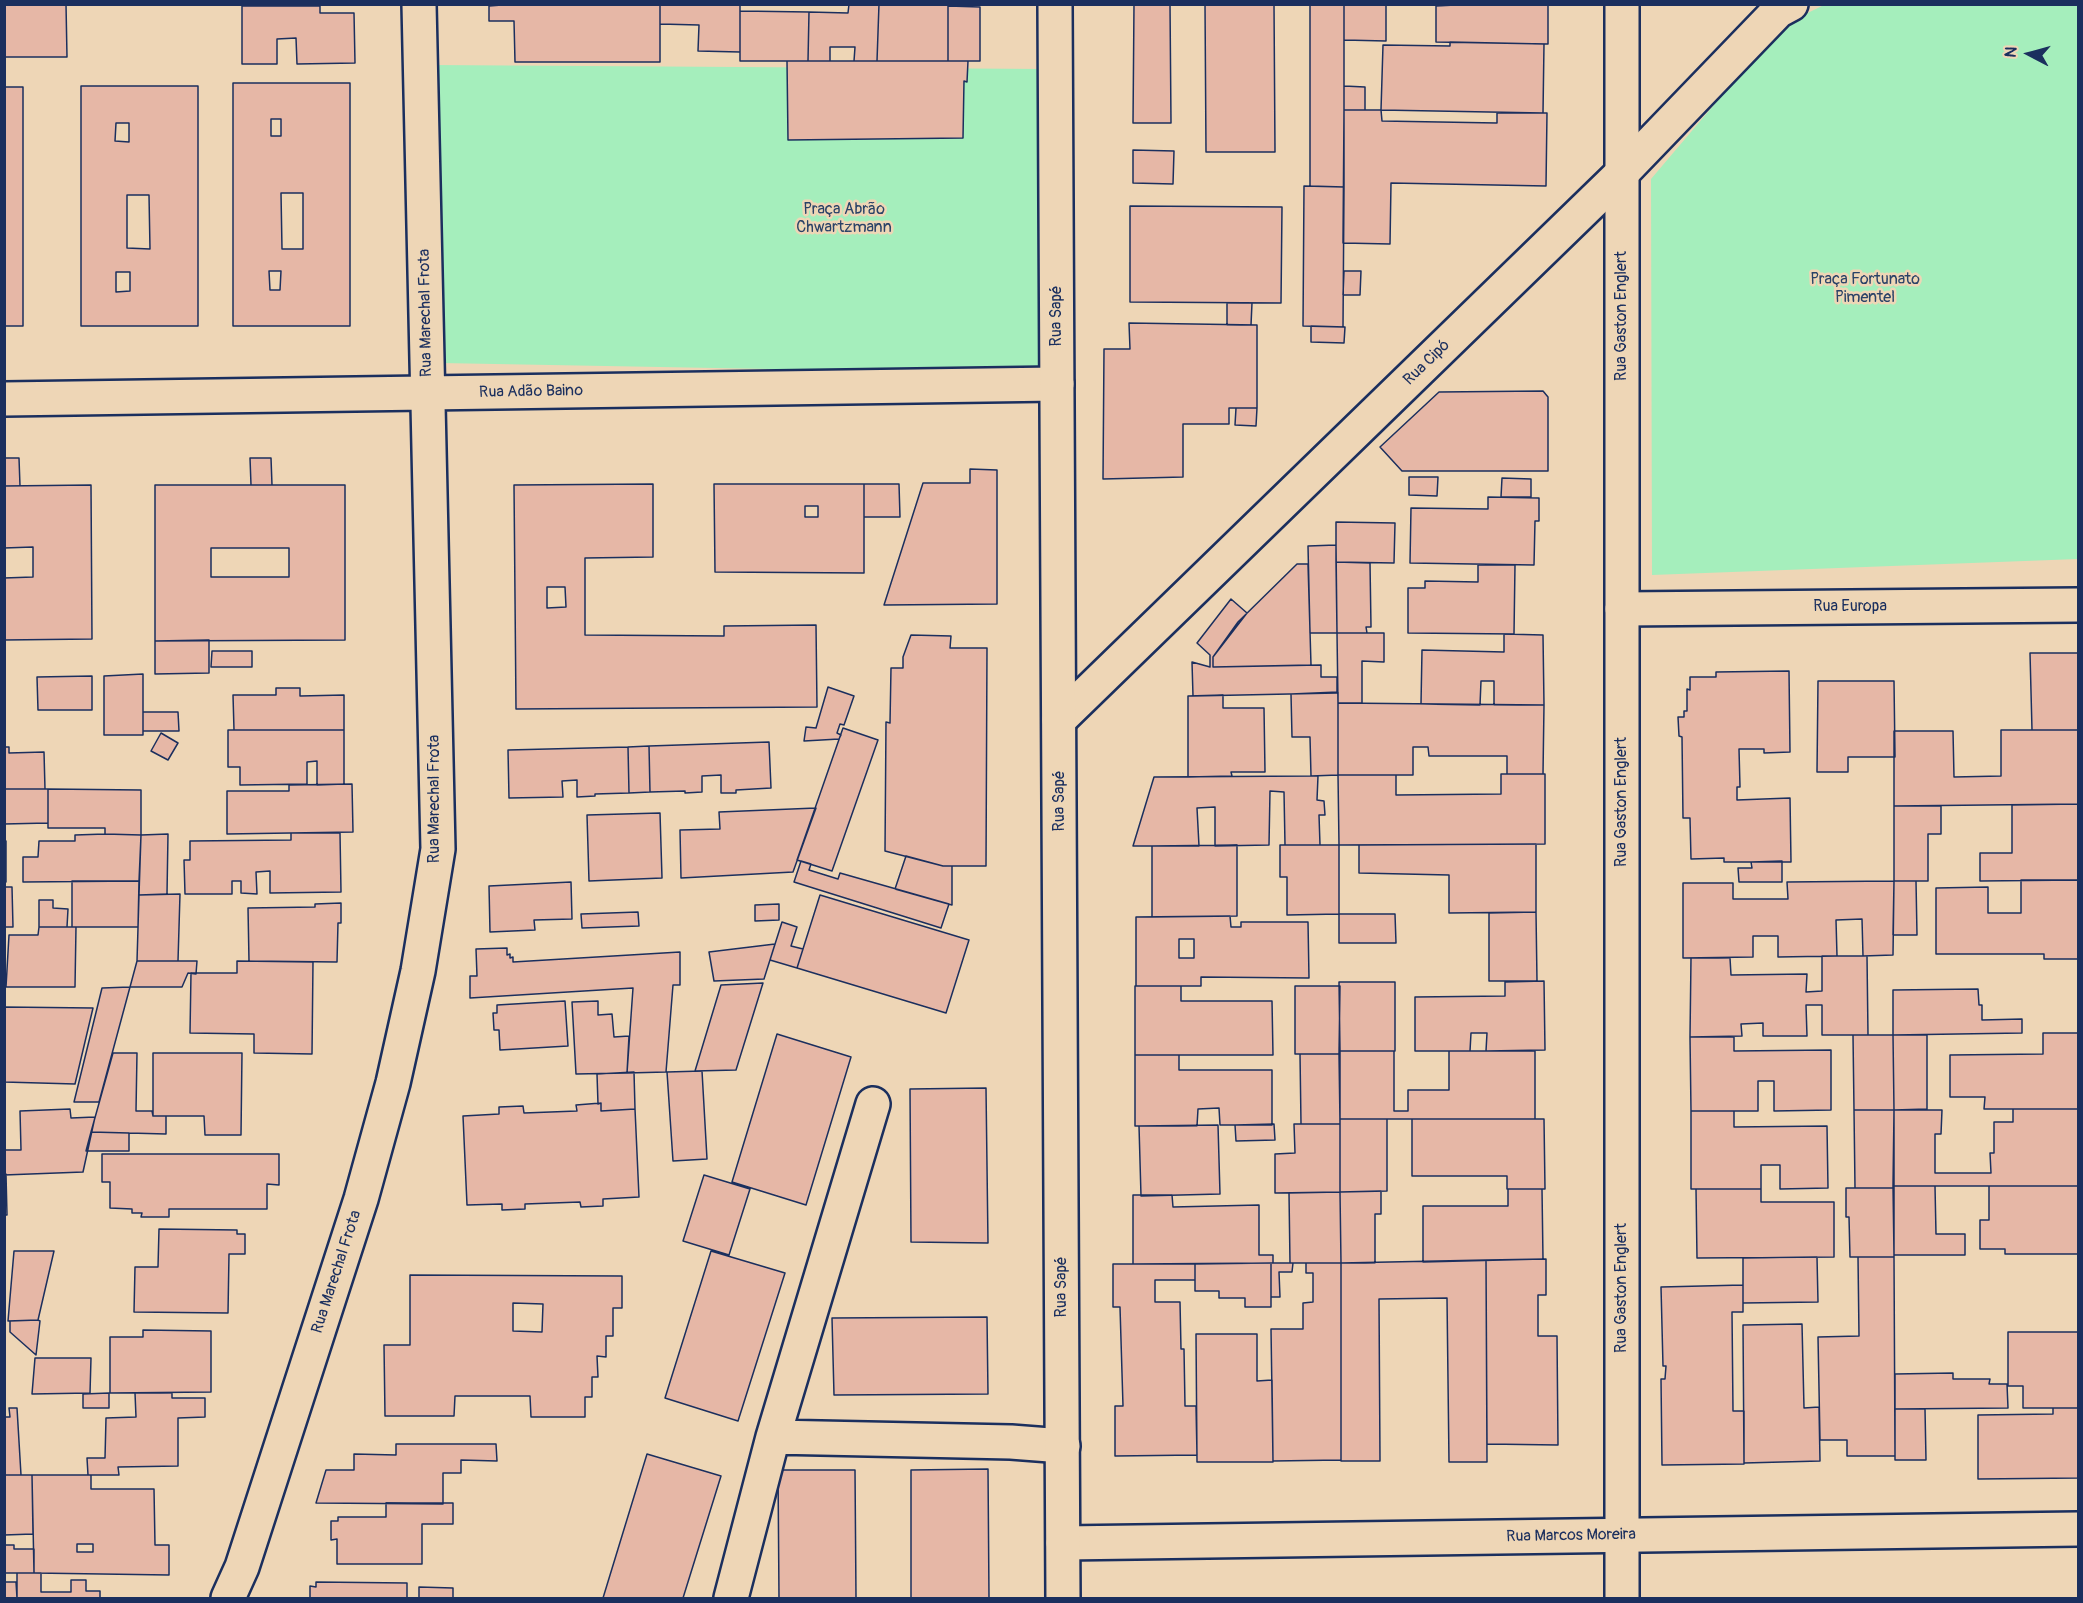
<!DOCTYPE html>
<html>
<head>
<meta charset="utf-8">
<style>
	body { margin:0 }
	#map { position:relative; width:2083px; height:1603px; overflow:hidden; background:#eed6b6; font-family:Pangolin,sans-serif }
	canvas { display:block }
	.frame { position:absolute; inset:0; border:6px solid #1b2f5e; pointer-events:none }
	.north { position:absolute; left:1999px; top:24px; width:60px; height:60px; -webkit-text-stroke:4px #eed6b6; paint-order:stroke; rotate:276deg; font-size:16px; font-weight:700; line-height:24px; text-align:center; color:#1b2f5e }
	.north::after { content:''; display:block; margin:auto; width:21px; height:27px; background:#1b2f5e; clip-path:polygon(50% 0,100% 100%,50% 72%,0 100%) }
</style>
</head>
<body>
<div id="map">
<canvas width="2083" height="1603"></canvas>
<div class="frame"></div>
<div class="north">N</div>
</div>
<script>
const c = document.querySelector('canvas').getContext('2d');
c.lineJoin = 'round';
function fill(path, color) {
  c.fillStyle = color;
  c.fill(path, 'evenodd');
}
function strokePath(path, color, width, dash) {
  c.strokeStyle = color;
  c.lineWidth = width;
  c.lineCap = dash ? 'butt' : 'round';
  c.setLineDash(dash || []);
  c.stroke(path);
}
function drawText(font, color, halo, rows, align = 'center') {
  c.font = font + ' Pangolin,sans-serif';
  c.lineWidth = 5;
  c.setLineDash([]);
  c.textBaseline = 'middle';
  c.strokeStyle = halo;
  c.fillStyle = color;
  for (const [text, x, y, turn = 0] of rows) {
    c.save();
    c.translate(x, y);
    c.rotate((+turn || 0) * Math.PI / 180);
    c.textAlign = isNaN(turn) ? turn : align;
    if (halo) c.strokeText(text, 0, 0);
    c.fillText(text, 0, 0);
    c.restore();
  }
}
const green = new Path2D(`
	M1824,5H2078V559L1652,575L1651,179L1781,26Z
	M432,65L1046,69V374L440,363Z`);
const building = new Path2D(`
	M4,4H66L67,57H4Z
	M515,4H660V62H515L514,21H489V6Z
	M660,4H740V52L698,51L699,25L660,24Z
	M849,4H879L877,61H854L855,47H830V61H808L809,12L848,13Z
	M879,4H948V61H877Z
	M1134,4H1170L1171,123H1133Z
	M1205,4H1274L1275,152H1206Z
	M1310,4H1344V187L1310,186Z
	M1344,4H1386V41L1344,40Z
	M1475,4H1548V44L1436,42V6Z
	M242,6H320V13H354L355,63L297,64L296,38L277,39V64H242Z
	M948,6L980,7V61H948Z
	M740,11L809,12L808,61H740Z
	M1450,42L1544,44L1543,113L1381,110L1383,45L1450,46Z
	M787,61H968L967,82L964,81L963,138L788,140Z
	M233,83H350V326H233ZM271,119H281V136H271ZM281,193H303V249H282ZM269,271H281L280,290H270Z
	M81,86H198V326H81ZM116,123H129V142L115,141ZM127,195H149L150,249L127,248ZM116,272H130V291L116,292Z
	M1344,86L1365,87V110H1344Z
	M4,87H23V326H4Z
	M1344,110H1381L1382,121L1497,123V113H1547L1546,186L1391,183L1390,244L1343,243Z
	M1133,150L1174,151L1173,184L1133,183Z
	M1304,186L1344,187L1343,327L1303,326Z
	M1130,206L1282,207L1281,303L1130,302Z
	M1344,271H1361L1360,295H1343Z
	M1227,303H1252L1251,325H1227Z
	M1129,323L1257,325V408H1229V424H1183V477L1103,479L1104,349H1130Z
	M1311,326L1345,327L1344,343L1311,342Z
	M1543,391L1548,397V471H1402L1380,447L1439,392Z
	M1236,408H1257L1256,426L1235,425Z
	M4,458H19L20,486H4Z
	M250,458H271L272,485H251Z
	M970,469L997,470V604L884,605L923,483H970Z
	M1409,477H1438L1437,496L1409,495Z
	M1502,478L1531,479V497H1501Z
	M653,484V557L585,558V635L724,636V626L816,625L817,707L516,709L514,485ZM547,587H565L566,607L547,608Z
	M714,484H864V573L715,572ZM805,506H818V517H805Z
	M864,484H899L900,517H864Z
	M91,485L92,639L4,640V578L33,577V547L4,548V486Z
	M155,485H345V640L155,641ZM211,548H289V577H211Z
	M1488,497L1539,498V521H1535L1534,565L1410,563L1411,508L1488,509Z
	M1336,522L1395,523L1394,563L1336,562Z
	M1336,545L1337,633H1310L1308,546Z
	M1336,562L1370,563L1371,627H1366L1367,633H1337Z
	M1297,564H1308L1311,665L1213,667V657L1238,622Z
	M1478,565H1515L1514,634L1408,633V588H1425V581L1478,582Z
	M1231,599L1247,613L1213,657V667L1321,665V677H1337V693L1193,696L1192,662L1210,667V655L1197,643Z
	M1337,633H1384V662L1362,661V703H1338Z
	M1504,634L1543,635L1544,705H1494V681H1481L1480,705L1421,704L1422,650L1504,652Z
	M911,635L951,636L950,648H987L986,866H943L885,851L886,722L890,723L891,668H903V657Z
	M209,640V673L155,674V641Z
	M212,651H252V667H211Z
	M2030,653H2078V730H2032Z
	M1789,671L1790,752L1764,753V749H1739L1740,787H1737V800L1790,798L1791,862H1724V858L1691,859L1690,818H1683L1682,737L1679,736L1678,717H1684V711H1687V689L1690,690V677H1716V672Z
	M143,674V735H104V676Z
	M92,676V710H38L37,677Z
	M1818,681H1894L1895,757H1848V772H1817Z
	M828,687L854,696L844,725L840,724L837,733L841,735L839,739L804,741L806,727L816,728Z
	M276,688H300V696L344,695V730H234L233,695H276Z
	M1338,692V775L1311,776L1310,737H1292L1291,694Z
	M1223,695V708H1264L1265,772H1231L1232,776L1188,777V696Z
	M1338,703L1544,705L1543,774H1507V756H1429L1428,747H1413V775H1338Z
	M143,712H178L179,731H143Z
	M843,728L878,740L832,871L797,860Z
	M228,730H344V784L317,785V761L307,762V784L240,785V767H228Z
	M2001,730H2078V804L1894,806V731H1953L1954,777L2001,776Z
	M161,733L178,743L168,760L151,751Z
	M769,742L771,788L736,790V793H721V775L702,776V792L685,793V791L650,792L649,746Z
	M649,746L650,792L629,793L628,747Z
	M4,747H9V753L44,752L45,789H4Z
	M628,747L629,793L595,794V796L577,797V780L562,781L563,797L509,798L508,750Z
	M1501,774H1545V844L1339,845L1338,775H1396V795L1501,794Z
	M1311,776H1318L1317,800L1324,801L1325,815H1319L1320,845H1285L1284,792L1270,791L1269,845L1215,846V807L1197,808L1199,846H1133L1154,777Z
	M352,784L353,832L227,834V791H289V785Z
	M4,789H48V823L4,824Z
	M48,789L141,790V835L105,834V828H48Z
	M2078,804V880L1980,881V853H2012V805Z
	M1894,806H1941V834H1928V881H1894Z
	M816,808L793,872L681,878L680,830L720,829L719,812Z
	M660,813L662,878L589,881L587,815Z
	M291,833H340L341,892L270,893V871L256,872L257,894L241,893V881H232V894H185L184,860H190V841L291,840Z
	M105,834L141,835L139,881L23,882V857H38L39,841H75V835Z
	M168,834L167,894L139,895L141,835Z
	M4,841H6V882H4Z
	M1536,844V912L1449,913V875L1359,873V845Z
	M1237,845V916L1152,917V846Z
	M1280,845H1339V914L1287,915V877H1280Z
	M906,856L943,866H952V905L895,889Z
	M801,861L811,864L809,870L838,879L840,873L949,904L941,928L794,882Z
	M1782,861V882H1739L1738,868H1752L1751,862Z
	M2021,880H2078V959H2044V954H1936V888L1988,887V913H2021Z
	M72,881H139L138,927H72Z
	M1894,881L1893,955L1863,956L1862,919L1836,920L1837,956L1778,957V936H1753V957L1683,958V883H1733V899H1788L1787,882Z
	M1894,881H1916L1917,935H1893Z
	M571,882L572,919L534,920L535,930L490,932L489,886Z
	M4,887H12L13,927H4Z
	M180,894L178,961H137L139,895Z
	M820,895L969,940L946,1013L797,968Z
	M39,900H53V908L68,909L67,927H39Z
	M341,903V923H338L337,962L249,961L248,908L315,907V904Z
	M779,904V920L755,921V905Z
	M638,912L639,926L582,928L581,914Z
	M1536,912L1537,981H1489V913Z
	M1339,914H1395L1396,943H1339Z
	M1230,916L1231,927H1241V922H1308L1309,978L1201,977V986H1136V917ZM1179,939H1194V958H1179Z
	M782,922L797,927L791,946L803,949L797,968L770,960Z
	M39,927H76L75,987H6L9,935H38Z
	M775,944L764,979L714,981L709,952Z
	M507,948V955L510,954V958L513,957V962L680,952V985H673L666,1072L627,1073L633,988L470,998V976H477L476,949Z
	M1822,956H1867L1868,1035H1822V1005H1806L1807,1036H1763V1023L1741,1024L1742,1036L1690,1037L1691,958H1730L1731,975L1807,974L1806,992L1822,991Z
	M137,961H197L196,974L188,973L182,987H130Z
	M237,961L313,962L312,1054L254,1053V1034L190,1033L191,973H237Z
	M1544,981L1545,1050L1486,1051L1487,1033H1471L1470,1051H1415V997L1505,996V982Z
	M1339,982H1395V1051H1340Z
	M763,983L736,1070L695,1071L721,985Z
	M1135,986H1181V1001H1272L1273,1055H1135Z
	M1295,986H1340L1339,1054H1295Z
	M130,987L99,1102H74L102,988Z
	M1978,989L1979,1005H1982V1020L2022,1019V1033L1893,1035V990Z
	M565,1001L568,1046L500,1050L499,1030H494L493,1013H497V1005Z
	M598,1001V1015L612,1014L614,1037L629,1036L627,1073L576,1074L572,1002Z
	M4,1007L93,1008L75,1084L4,1082Z
	M2043,1033H2078V1109H1984L1985,1097H1950V1055L2043,1054Z
	M777,1034L851,1057L806,1205L732,1182Z
	M1853,1035H1893L1894,1110H1854Z
	M1893,1035H1927V1109L1894,1110Z
	M1690,1037H1734V1051L1831,1050V1110L1774,1111V1081H1758V1111H1691Z
	M1340,1051H1394V1111H1408V1090H1449V1051H1535V1119H1340Z
	M113,1053H137L136,1111H152L153,1116H166V1134L91,1132Z
	M153,1053H242L241,1135H205L204,1116H153Z
	M1300,1054H1339L1340,1124H1301Z
	M1135,1055H1179V1070H1272V1125H1220L1219,1108L1198,1109L1197,1126H1135Z
	M702,1071L707,1159L673,1161L667,1072Z
	M634,1072L635,1109L601,1111V1103L598,1104L597,1074Z
	M986,1088L988,1243L911,1242L910,1089Z
	M601,1103V1111L635,1109L639,1197L603,1199V1206L581,1207L580,1202L525,1204V1209L502,1210V1204L467,1205L463,1116L499,1114V1107L523,1106L524,1113L577,1111L576,1105Z
	M70,1109L71,1118L95,1117L83,1172L4,1175V1150H21L20,1111Z
	M2013,1109H2078V1186H1893L1894,1110H1942L1941,1134H1935V1173H1991L1990,1153H1994V1122H2013Z
	M1854,1110H1894V1188H1855Z
	M1691,1111H1734V1127L1827,1126L1828,1188L1780,1189V1165H1761V1189H1691Z
	M1340,1119H1387V1191L1340,1192Z
	M1412,1119H1544L1545,1189H1507V1176H1412Z
	M1274,1124L1275,1140L1236,1141L1235,1125Z
	M1294,1124H1340V1192L1275,1193V1154L1295,1153Z
	M1218,1125L1220,1194L1141,1196L1139,1126Z
	M91,1132L129,1133V1151H86Z
	M102,1154H279V1185L267,1184V1209H169V1217H141L142,1213H132V1209L110,1208V1182H102Z
	M6,1174L7,1215H4V1175Z
	M704,1175L750,1189L729,1255L683,1241Z
	M1893,1186H1935L1936,1234H1965V1255H1894Z
	M1989,1186H2078V1254H2005V1249H1980V1220H1989Z
	M1846,1188H1894V1257H1850L1849,1217H1846Z
	M1508,1189H1542L1543,1259L1423,1262V1206H1508Z
	M1696,1189H1761V1202H1834V1257L1697,1258Z
	M1381,1191V1214H1375V1263H1341L1340,1192Z
	M1340,1192L1341,1263H1290L1289,1193Z
	M1133,1195H1172L1173,1207L1259,1205V1255H1273V1263L1133,1264Z
	M159,1229L237,1230V1234H245V1254H229L228,1313L134,1312L135,1267H158Z
	M14,1251H54L38,1320L8,1321Z
	M711,1251L785,1273L738,1421L665,1398Z
	M1817,1257L1818,1302L1743,1303V1258Z
	M1858,1257H1894L1895,1456H1847V1440H1820L1818,1337L1859,1336Z
	M1546,1259V1295H1538V1336H1557L1558,1445L1487,1444L1486,1260Z
	M1486,1260L1487,1462H1449L1447,1298L1379,1299L1380,1461H1341V1263Z
	M1271,1263V1307H1245V1298H1219V1291H1195V1264Z
	M1271,1263H1293L1292,1272H1279L1280,1297H1271Z
	M1306,1263H1341V1460L1273,1461L1271,1329H1303V1303L1313,1302V1273H1306Z
	M1113,1264H1195V1280H1155V1302H1180L1181,1349H1184L1185,1406H1196L1197,1455L1115,1456V1406H1123L1120,1307H1113Z
	M410,1275L622,1276V1308H613V1336H606V1357L597,1356L598,1377H592V1397H585V1417H531L530,1396H455L454,1416H385L384,1345H410ZM513,1303L543,1304L542,1332L513,1331Z
	M1743,1285V1312H1732L1733,1411H1744V1464L1662,1465L1661,1379H1665L1666,1366H1663L1661,1287Z
	M987,1317L988,1394L834,1395L832,1318Z
	M38,1320L40,1321L36,1355L10,1332V1321Z
	M1802,1324L1804,1408L1819,1407L1820,1461L1744,1463L1743,1325Z
	M143,1330L211,1331V1392L110,1393V1337H143Z
	M2008,1332H2078V1408H2023V1386H2008Z
	M1196,1334H1257V1381L1272,1380L1273,1462H1197Z
	M35,1358H91L90,1393L32,1394Z
	M1953,1373V1379H1990L1989,1384H2007L2008,1408L1895,1409V1374Z
	M109,1393V1408H83V1394Z
	M135,1393H172V1398H205V1417L178,1418V1466L118,1467L119,1475H88L87,1458H105L106,1418L136,1417Z
	M9,1408H17L21,1475H4V1417H10Z
	M2053,1408H2078V1478L1978,1479V1415L2053,1414Z
	M1895,1409H1925L1926,1460H1895Z
	M396,1444H496L497,1461L461,1460V1473H443V1504L316,1503L326,1470H354V1454L396,1455Z
	M647,1454L721,1476L683,1598H603Z
	M988,1469L989,1598H911V1470Z
	M778,1470H855L856,1598H779Z
	M4,1475H32L33,1534L4,1535Z
	M32,1475H91V1489H154L155,1545H169V1575L34,1573ZM77,1544H93V1552H77Z
	M386,1503H453V1524H422V1564H337V1539L331,1540V1521H338V1517H386Z
	M4,1545H14V1549H34V1573H4Z
	M17,1573H41V1592H71V1580H86V1591H100V1598H17Z
	M4,1582H16L17,1598H4Z
	M316,1582L407,1583V1598H310V1586L316,1587Z
	M419,1587L453,1588V1598H419Z`);
const minor = new Path2D(`
	M4,399L1057,384
	M1622,609L2078,605
	M1059,720L1622,173L1778,11L1791,4
	M773,1437L1011,1442L1063,1446
	M1063,1543L2078,1529
	M228,1598L242,1567L361,1199L393,1083L418,971L438,849L419,4
	M731,1598L773,1437L873,1104`);
const tertiary = new Path2D(`
	M1055,4L1063,1598
	M1622,1598V4`);
const parkNames = [
	["Praça Abrão",844,210],
	["Chwartzmann",844,228],
	["Praça Fortunato",1865,280],
	["Pimentel",1865,298]
];
const streetNames = [
	["Rua Marechal Frota",426,313,-91],
	["Rua Sapé",1057,316,-90],
	["Rua Gaston Englert",1622,316,-90],
	["Rua Cipó",1427,363,-44],
	["Rua Adão Baino",531,392,-1],
	["Rua Europa",1850,607],
	["Rua Marechal Frota",435,799,-90],
	["Rua Sapé",1060,801,-90],
	["Rua Gaston Englert",1622,802,-90],
	["Rua Marechal Frota",337,1272,-72],
	["Rua Sapé",1062,1287,-90],
	["Rua Gaston Englert",1622,1288,-90],
	["Rua Marcos Moreira",1571,1536,-1]
];
fill(green, '#a5eebc');
fill(building, '#e6b7a6');
strokePath(building, '#1b2f5e', 1.5);
strokePath(minor, '#1b2f5e', 38);
strokePath(tertiary, '#1b2f5e', 38);
strokePath(minor, '#eed6b6', 33);
strokePath(tertiary, '#eed6b6', 33);
drawText('16px', '#294267', '#eed6b6', parkNames);
drawText('16px', '#1b2f5e', '#eed6b6', streetNames);
</script>
</body>
</html>
